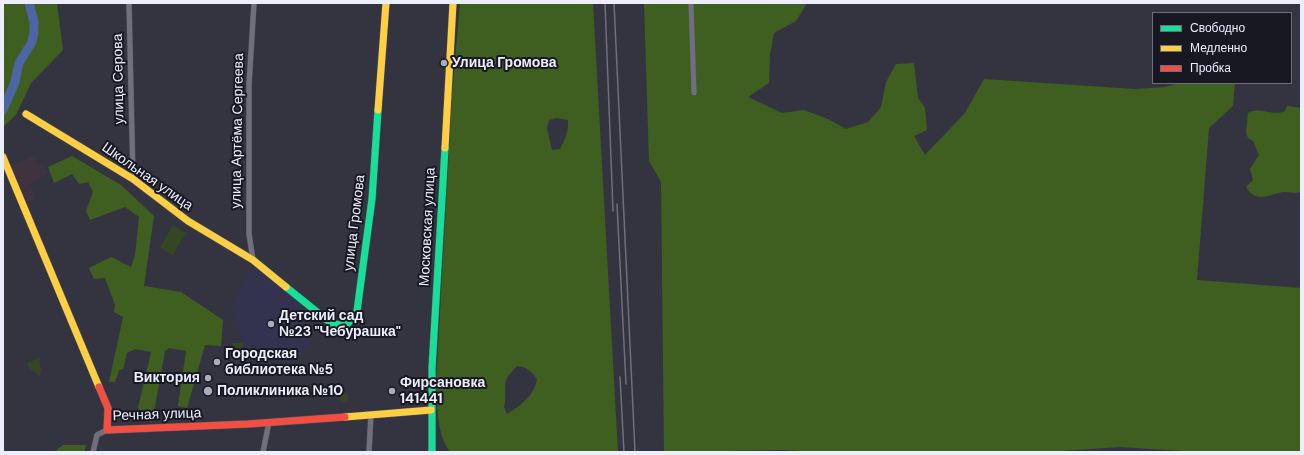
<!DOCTYPE html>
<html>
<head>
<meta charset="utf-8">
<style>
	body { margin:0 }
	#map { position:relative; width:1304px; height:455px; overflow:hidden; background:#343440; font-family:"DM Sans",sans-serif }
	canvas { display:block }
	.frame { position:absolute; inset:0; border:4px solid #edeefd; pointer-events:none }
	.legend { position:absolute; left:1152px; top:12px; width:140px; height:72px; box-sizing:border-box; background:#171822; border:1px solid #6d6e7a; margin:0; padding:5px 7px; list-style:none; font-size:12px; color:#edeefd }
	.legend li { display:flex; align-items:center; gap:8px; height:20px }
	.legend b { width:20px; border:1px solid #6d6e7a }
</style>
</head>
<body>
<div id="map">
<canvas width="1304" height="455"></canvas>
<div class="frame"></div>
<ul class="legend">
<li><b style="height:5px;background:#16e098"></b>Свободно</li>
<li><b style="height:5px;background:#ffcf43"></b>Медленно</li>
<li><b style="height:5px;background:#f24e42"></b>Пробка</li>
</ul>
</div>
<script>
const c = document.querySelector('canvas').getContext('2d');
c.lineJoin = 'round';
function fill(path, color) {
  c.fillStyle = color;
  c.fill(path, 'evenodd');
}
function strokePath(path, color, width, dash) {
  c.strokeStyle = color;
  c.lineWidth = width;
  c.lineCap = dash ? 'butt' : 'round';
  c.setLineDash(dash || []);
  c.stroke(path);
}
function drawText(font, color, halo, rows, align = 'center') {
  c.font = font + ' "DM Sans",sans-serif';
  c.lineWidth = 4;
  c.setLineDash([]);
  c.textBaseline = 'middle';
  c.strokeStyle = halo;
  c.fillStyle = color;
  for (const [text, x, y, turn = 0] of rows) {
    c.save();
    c.translate(x, y);
    c.rotate((+turn || 0) * Math.PI / 180);
    c.textAlign = isNaN(turn) ? turn : align;
    if (halo) c.strokeText(text, 0, 0);
    c.fillText(text, 0, 0);
    c.restore();
  }
}
const built = new Path2D(`
	M254,264L298,301L310,344L294,363L249,359L231,304Z`);
const industrial = new Path2D(`
	M32,156L49,173L30,183L36,198L27,202L12,166Z`);
const green = new Path2D(`
	M173,225L186,233L173,255L160,248Z
	M233,343H243V358H233Z
	M39,358L41,370L40,376L29,368L27,363Z
	M339.5 397a4.5 4.5 0 1 1 9 0a4.5 4.5 0 1 1-9 0Z`);
const forest = new Path2D(`
	M3,3H57L63,50L31,83L16,115L3,127Z
	M460,3H593L618,452H450C436,433 438,407 436,384L452,96ZM556,118L568,120C569,132 565,139 560,149L552,150L547,128L549,120ZM517,366C527,367 531,371 537,379C535,395 520,406 507,414L504,407C507,397 503,387 507,378C509,374 514,370 517,366Z
	M644,3H807L796,21L774,33L770,55L769,83L748,97L782,113L804,110L828,119L846,129L868,122L881,107L886,82L896,64L914,63L918,98L925,108L927,130L914,136L925,155L965,113L984,79L1135,89L1165,87L1180,83H1235L1233,106L1209,128L1197,280L1301,288V452H1200L1120,447L1047,452H821L785,450L664,452L661,182L649,161Z
	M1287,106L1301,108V192C1295,194 1291,192 1285,192C1270,193 1257,205 1246,187L1253,180L1250,169L1259,155L1253,141L1248,138L1246,133L1248,113C1260,106 1272,117 1285,111Z
	M72,156L121,185L154,216L144,286L181,292L223,320L221,346L205,345L187,408L178,406L186,351L169,348L165,351L152,423L138,408L151,352L135,349L127,353L123,369L119,370L115,382H109L123,317L114,312L115,305L105,278L94,279L89,268L111,257L131,267L135,255L139,217L125,207L90,220L86,211L93,192L88,182L79,184L72,174L54,183L48,167Z
	M63,445H86L84,452H54Z`);
const river = new Path2D(`
	M3,110L15,82L19,63L32,42L34,32V22L29,3`);
const street = new Path2D(`
	M129,3L133,179
	M691,3L694,93
	M253,260L249,234V85L254,3
	M93,452L97,435L107,430
	M263,452L269,422
	M369,452L371,414`);
const fast = new Path2D(`
	M286,287L332,324L347,325L357,311L372,199L378,110
	M432,452V368L445,148`);
const slow = new Path2D(`
	M378,110L386,3
	M26,114L133,179L188,221L253,260L286,287
	M445,148L453,3
	M3,157L99,387
	M345,417L431,410`);
const jam = new Path2D(`
	M99,387L108,408L107,430L248,424L345,417`);
const rail = new Path2D(`
	M605,3L613,211
	M614,3L635,452
	M617,204L626,384
	M620,377L624,452`);
const markers = [
	[444,63,4,"#acadbb"],
	[271,324,4,"#acadbb"],
	[217,362,4,"#acadbb"],
	[208,378,4,"#acadbb"],
	[208,391,5,"#acadbb"],
	[392,391,4,"#acadbb"]
];
const poiNames = [
	["Улица Громова",452,63],
	["Детский сад",279,316],
	["№23 \"Чебурашка\"",279,332],
	["Городская",225,354],
	["библиотека №5",225,370],
	["Виктория",200,378,"right"],
	["Фирсановка",400,383],
	["141441",400,399],
	["Поликлиника №10",217,391]
];
const streetNames = [
	["улица Серова",119,79,-91],
	["улица Артёма Сергеева",238,131,-89],
	["Школьная улица",147,177,35],
	["улица Громова",355,223,-83],
	["Московская улица",428,227,-87],
	["Речная улица",157,415,-2]
];
fill(built, '#33334f');
fill(industrial, '#403340');
fill(green, '#334723');
fill(forest, '#3f5f21');
strokePath(river, '#4b66a3', 9);
strokePath(street, '#53535e', 6);
strokePath(fast, '#53535e', 8);
strokePath(slow, '#53535e', 8);
strokePath(jam, '#53535e', 8);
strokePath(street, '#70707c', 5);
strokePath(fast, '#16e098', 7);
strokePath(slow, '#ffcf43', 7);
strokePath(jam, '#f24e42', 7);
strokePath(rail, '#70707a', 1.5);
for (const [x, y, r, color] of markers) {
  const dot = new Path2D();
  dot.arc(x, y, r, 0, 2 * Math.PI);
  c.fillStyle = color;
  c.fill(dot);
  strokePath(dot, '#171822', 1.5);
}
drawText('bold 14px', '#edeefd', '#171822', poiNames, 'left');
drawText('14px', '#edeefd', '#171822', streetNames);
</script>
</body>
</html>
